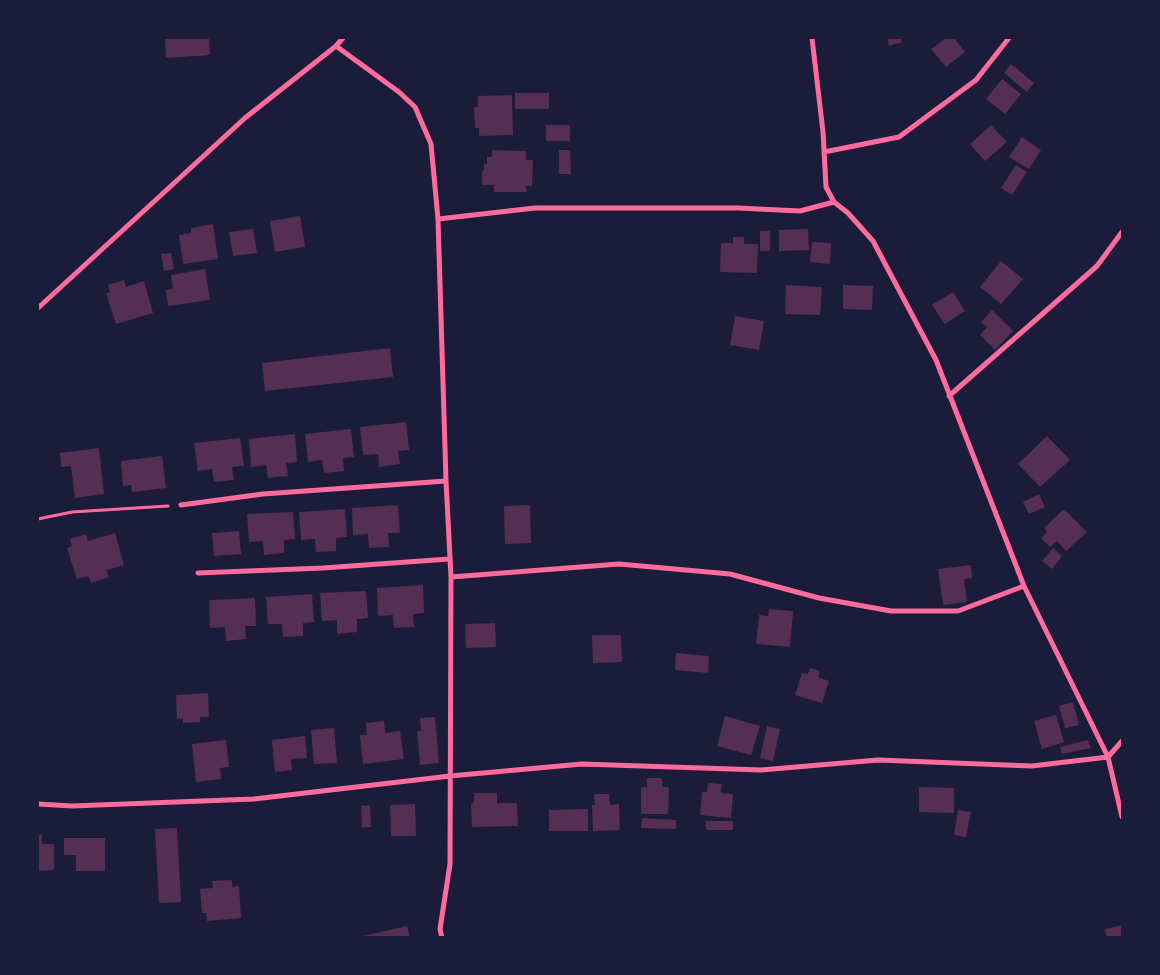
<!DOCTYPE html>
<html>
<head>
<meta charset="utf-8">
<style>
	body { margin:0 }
	#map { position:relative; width:1160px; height:975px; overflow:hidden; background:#1b1b3a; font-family:Cabin,sans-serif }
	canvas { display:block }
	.frame { position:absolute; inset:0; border:39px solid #1b1b3a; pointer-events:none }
</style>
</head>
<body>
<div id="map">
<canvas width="1160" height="975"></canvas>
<div class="frame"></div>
</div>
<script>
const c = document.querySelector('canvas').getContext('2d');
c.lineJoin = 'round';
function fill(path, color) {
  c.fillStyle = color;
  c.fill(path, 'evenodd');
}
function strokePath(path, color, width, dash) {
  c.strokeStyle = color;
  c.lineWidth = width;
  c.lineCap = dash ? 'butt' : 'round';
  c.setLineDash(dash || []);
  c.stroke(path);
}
const building = new Path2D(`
	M165,38H209L210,55L166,58Z
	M887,38H901L902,42L889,46Z
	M946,38H954L965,52L946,67L931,49Z
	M1011,64L1034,83L1027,92L1004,73Z
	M1002,79L1021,94L1005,114L986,99Z
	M515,93H549V109H515Z
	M512,95L513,135L479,136V128H475L474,107H478V96Z
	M546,125H570V141H546Z
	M991,125L1007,142L985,161L970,144Z
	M1022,137L1041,150L1029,169L1009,157Z
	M492,150L526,151V160H533L532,186H526V192H494V185H482V171H484V164H487V157H492Z
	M559,150H570L571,174H559Z
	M1016,165L1027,172L1012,195L1001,188Z
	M300,216L305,247L275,252L270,221Z
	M213,224L218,259L183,264L179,235L191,233V228Z
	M253,229L257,253L233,256L229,232Z
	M808,229L809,250L779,251V230Z
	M760,231H770V251H760Z
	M733,237H744V244H758L757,273L720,272L721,243H733Z
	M812,242L831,243L830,264L810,262Z
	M171,253L174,269L164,271L161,254Z
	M1001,261L1023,279L1001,304L980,287Z
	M205,269L210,300L168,306L166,290L173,289L171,275Z
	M124,280L126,287L144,281L153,313L116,324L106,293L110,292L108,285Z
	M786,285L822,287L820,315L785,314Z
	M843,285L873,286L872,310L843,309Z
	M953,292L965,311L945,324L932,305Z
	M992,310L1013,331L995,350L980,335L987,327L981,322Z
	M735,316L764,321L759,350L730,345Z
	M390,348L393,377L265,391L262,363Z
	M406,422L409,450L398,451L400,464L379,467L378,454L363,455L360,427Z
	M351,429L354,457L343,458L344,471L324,473L322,460L308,462L305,434Z
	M295,434L297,462L286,463L288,476L268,478L266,465L251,467L249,439Z
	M1047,436L1070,460L1040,487L1018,464Z
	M240,438L244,466L232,467L234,480L214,482L212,469L198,471L194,443Z
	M99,448L104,494L75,498L71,466L61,467L60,453Z
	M162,456L166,488L132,492L131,485L123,486L121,461Z
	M1039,494L1045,507L1029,514L1023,502Z
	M398,505L400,533H388L389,547L369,548L368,534L353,535L352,508Z
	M530,505L531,543L505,544L504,506Z
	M345,509L347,537L336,538V551L316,552L315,539L301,540L299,512Z
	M1064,509L1087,532L1066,551L1057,541L1050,547L1041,538L1047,532L1044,528Z
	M293,512L295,539L284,540V553L264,555L263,541L249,542L247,514Z
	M239,531L241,554L214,556L212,533Z
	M115,533L124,565L106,570L109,577L91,583L88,576L77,579L67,548L72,546L70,539L86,534L88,541Z
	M1053,548L1062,556L1052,569L1042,561Z
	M971,565L972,578L964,579L967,602L943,605L938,569Z
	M423,585L424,613L413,614L414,627L394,628L393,615L378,616L377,588Z
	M366,591L368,618L357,619V632L337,634V620L322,621L320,593Z
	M312,594L314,622L303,623V636L283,637L282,624H268L266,597Z
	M255,598L256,626H245L246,639L226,641L225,627L210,628L209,600Z
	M769,609L793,611L790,647L756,644L759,615L768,616Z
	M495,623L496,647L466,648L465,624Z
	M592,635H621L622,662L593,663Z
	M676,653L709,656L708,673L675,670Z
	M810,668L820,671L818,677L829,681L822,703L795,695L802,673L808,674Z
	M208,693L209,717H200V722L183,723V718L177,719L176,695Z
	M1073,702L1079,725L1065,728L1059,706Z
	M1056,715L1064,742L1042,749L1034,721Z
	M725,716L760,726L751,755L717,746Z
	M435,717L439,763L420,765L417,731H421L420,718Z
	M384,721L385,733L400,731L404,759L363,764L360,735H367L366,723Z
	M767,726L780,729L773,761L760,758Z
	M334,728L337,763L314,764L311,730Z
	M305,736L307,758L291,759L292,770L275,772L272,740Z
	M226,740L229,767L220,768L221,779L196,782L192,744Z
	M1088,740L1091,748L1062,754L1060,747Z
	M647,778H662V787H669L668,814H641V787H647Z
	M708,783L722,784L721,793L733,794L731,818L700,815L702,792H707Z
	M919,787L954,788V813L919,812Z
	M474,793H497V803H517L518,826L472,827L471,804L474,803Z
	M594,794H609L610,805L619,804L620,830L593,831L592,805H595Z
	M415,804L416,836H391L390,805Z
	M370,805L371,827L362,828L361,806Z
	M588,809V831H549V810Z
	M958,810L971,812L966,837L954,835Z
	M642,818L676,820V829L641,828Z
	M706,821H733V830H706Z
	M177,828L181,902L159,903L155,829Z
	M38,835H42V844H54V870L38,871Z
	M64,838H105V871H76V855H64Z
	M232,880V887L239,886L241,918L207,921L206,913H202L200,889L213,888L212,881Z
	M1122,925V938H1107L1105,929Z
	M407,926L410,938H359V937Z`);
const path = new Path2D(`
	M38,519L72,512L168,506`);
const minor = new Path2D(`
	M812,38L823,132L826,187L834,202L848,213L873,241L936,360L1024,586L1108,757L1122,817
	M336,46L399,92L415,107L431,144L438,219L446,481L451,577L450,864L440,929L442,938
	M824,152L899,137L976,80L1009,38
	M438,219L535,208H738L800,211L834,202
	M38,308L245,118L336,46L343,38
	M949,396L1097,266L1122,232
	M181,505L263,494L446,481
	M198,573L323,568L449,559
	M451,577L619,564L730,574L819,598L891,611H958L1024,586
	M38,804L72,806L254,799L450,776L582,764L761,770L878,760L1032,766L1108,757L1122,741`);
fill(building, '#542f53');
strokePath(path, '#ff6b9d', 3);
strokePath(minor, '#ff6b9d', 5);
</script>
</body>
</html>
